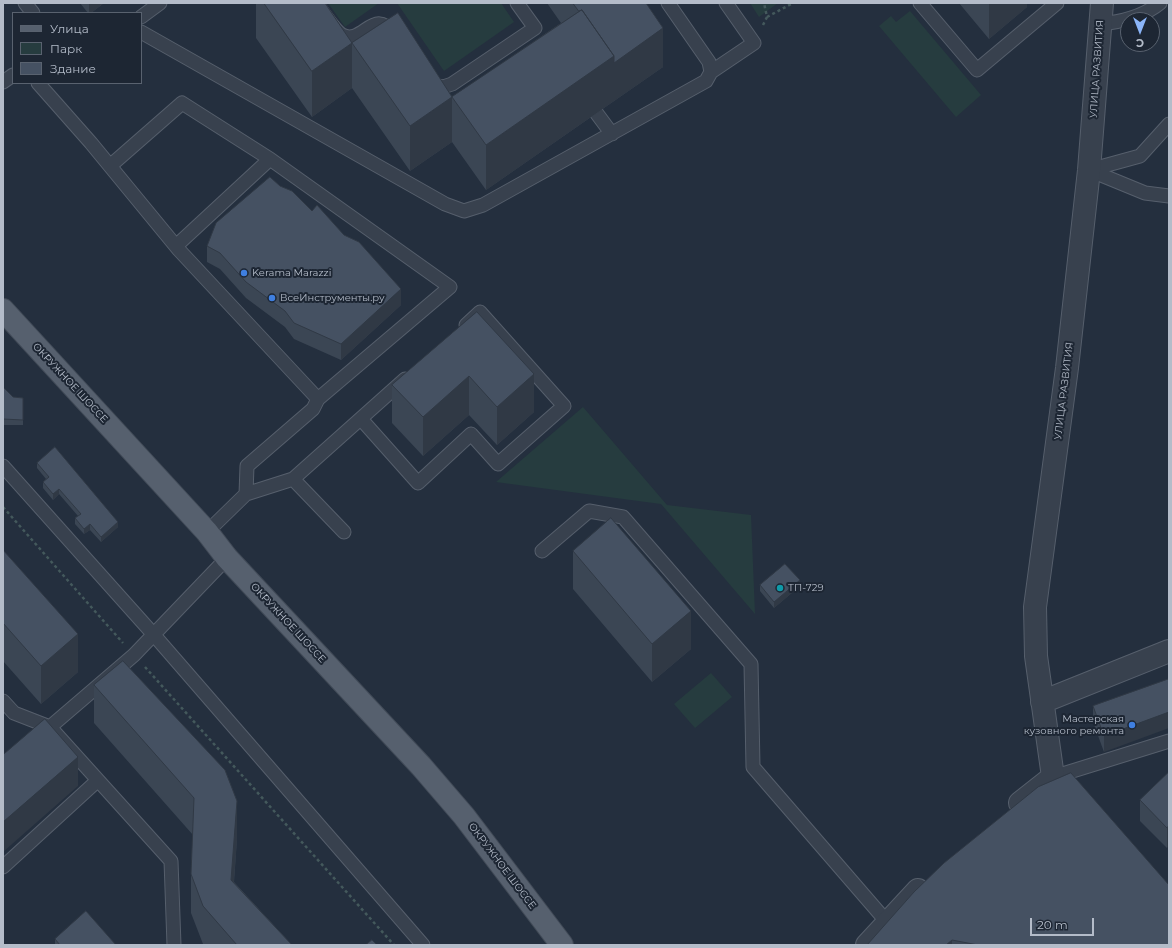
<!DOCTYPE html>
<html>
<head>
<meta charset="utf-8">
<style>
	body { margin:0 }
	#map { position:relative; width:1172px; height:948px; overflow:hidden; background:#242f3e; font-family:Montserrat,sans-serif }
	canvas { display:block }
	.frame { position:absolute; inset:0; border:4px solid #b4bcc9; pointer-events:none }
	.legend { position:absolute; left:12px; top:12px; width:130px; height:72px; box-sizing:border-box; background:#1d2633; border:1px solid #59626f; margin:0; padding:5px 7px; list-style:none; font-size:12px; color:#b4bcc9 }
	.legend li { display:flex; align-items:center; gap:8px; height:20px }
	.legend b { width:20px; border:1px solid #59626f }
	.north { position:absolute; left:1120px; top:12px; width:40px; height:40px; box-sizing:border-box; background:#1d2633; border:1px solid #59626f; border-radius:50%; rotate:180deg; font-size:11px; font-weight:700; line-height:16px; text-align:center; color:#b4bcc9 }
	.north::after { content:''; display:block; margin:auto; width:14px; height:18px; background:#8ab4f8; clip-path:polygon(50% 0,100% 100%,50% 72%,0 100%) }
	.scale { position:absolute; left:1030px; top:918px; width:64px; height:18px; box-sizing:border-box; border:2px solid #b4bcc9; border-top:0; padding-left:5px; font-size:12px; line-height:14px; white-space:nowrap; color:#b4bcc9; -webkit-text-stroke:3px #1d2633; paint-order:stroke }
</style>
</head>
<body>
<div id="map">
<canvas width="1172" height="948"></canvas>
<div class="frame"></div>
<ul class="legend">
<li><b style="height:5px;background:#56606e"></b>Улица</li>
<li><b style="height:11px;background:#263c3f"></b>Парк</li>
<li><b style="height:11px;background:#455162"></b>Здание</li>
</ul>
<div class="north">С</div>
<div class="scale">20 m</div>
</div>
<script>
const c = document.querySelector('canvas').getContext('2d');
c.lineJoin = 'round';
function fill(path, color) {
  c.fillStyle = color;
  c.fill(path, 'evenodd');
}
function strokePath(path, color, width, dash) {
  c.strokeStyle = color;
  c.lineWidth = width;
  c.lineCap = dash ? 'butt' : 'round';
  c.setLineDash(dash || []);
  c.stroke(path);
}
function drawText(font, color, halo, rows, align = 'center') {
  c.font = font + ' Montserrat,sans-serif';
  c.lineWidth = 4;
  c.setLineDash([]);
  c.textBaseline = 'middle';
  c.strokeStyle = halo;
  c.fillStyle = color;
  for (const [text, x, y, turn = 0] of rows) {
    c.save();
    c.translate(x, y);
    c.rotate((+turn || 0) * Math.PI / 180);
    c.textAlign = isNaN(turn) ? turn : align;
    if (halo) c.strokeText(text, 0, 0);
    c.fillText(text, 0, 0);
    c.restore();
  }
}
const green = new Path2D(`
	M328,3H379L345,27Z
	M397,3H501L514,22L444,71Z
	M750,3H778L759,17Z
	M910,11L981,95L956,117L879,26L891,16L896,22Z
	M583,407L667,505L751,515L755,614L661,504L496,482Z
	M711,673L732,697L695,728L674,704Z`);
const path = new Path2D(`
	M767,17L793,3
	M763,25L767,17L764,3
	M3,507L123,643
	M145,667L394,945`);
const lane = new Path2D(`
	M25,3L33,13
	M316,3C322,11 334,30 342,35C363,46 374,5 394,35
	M920,3L977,70L1057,3
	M141,17L160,3
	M1100,24C1121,22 1143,17 1160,3
	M141,32L445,204L464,211L483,205L706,81L711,72L709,62L668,3
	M711,72L754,43L726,3
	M3,82L13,75
	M38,83L91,143L179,250L318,399L313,409L247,466L246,494L207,532
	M429,85L443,87L452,84L535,28L517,3
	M586,99L612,134
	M110,166L182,103L270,159
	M1089,170L1140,156L1169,124
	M1089,170L1145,193L1169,196
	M176,246L270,159L450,287L318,399
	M361,419L418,483L471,434L498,464L564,406L480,312L466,325
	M3,466L154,635L423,945
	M293,479L405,379
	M246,494L293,479L344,532
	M542,551L589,511L623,517L751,664L753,767L887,922
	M3,701L14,713L50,727
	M1053,777L1169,741
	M3,867L97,781
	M174,945L171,861L50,727L134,655L227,558`);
const street = new Path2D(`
	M1042,702L1169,651
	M1020,803L1053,777L1036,656L1035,607L1067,368L1089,170L1102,3
	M867,945L918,890`);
const primary = new Path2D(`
	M3,310L207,532L227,558L421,766L464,816L562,945`);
const wall = new Path2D(`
	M80,3H104L91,13H88Z
	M256,3H325L352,43L452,97L561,23L547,3H646L663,67L486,190L452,142L410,171L352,88L312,117L256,38Z
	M959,3H1027V7L989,39Z
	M207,246L401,305L341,360L294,339L285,327L246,298L220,269L207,262Z
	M477,312L534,412L497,445L469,415L423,456L392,423V385Z
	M3,387L13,397L23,398V425H3Z
	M37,463L118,527L101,542L90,530L84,534L75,524V518L78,516L59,494L53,500L43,488V482L46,479L37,468Z
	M3,550L78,672L41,704L3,661Z
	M573,551L691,649L652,682L573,589Z
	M760,585L800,586L774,608L760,591Z
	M1169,679L1104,752L1093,722V706Z
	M94,685L237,839L234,882L292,945H203V944L191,913V874L193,835L94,723Z
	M1169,772L1167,848L1140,821V800Z
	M1169,885V945H867Z
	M55,939L116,945H55Z`);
const shadedWall = new Path2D(`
	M89,3H104L91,13H89Z
	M989,3H1027V7L989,39Z
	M663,28V67L614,101V63Z
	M352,43V88L312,117V71Z
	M614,56V101L486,190V145Z
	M452,97V142L410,171V126Z
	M401,289V305L341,360V344Z
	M534,374V412L497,445V407Z
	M469,376V415L423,456V417Z
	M59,489V494L53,500V494Z
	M118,522V527L101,542V537Z
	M90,524V530L84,534V529Z
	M800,580V586L774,608V602Z
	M691,611V649L652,682V644Z
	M78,634V672L41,704V666Z
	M1169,712V728L1104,752V736Z
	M78,757V786L3,852V822Z
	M237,801V839L231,918V880Z
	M1169,825V846L1167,848V828Z
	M952,940V945H946Z`);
const building = new Path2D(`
	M264,3H325L352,43L312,71Z
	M573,3H646L663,28L614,63V56L582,10L579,11Z
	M582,10L614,56L486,145L452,97Z
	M398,13L452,97L410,126L352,43Z
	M270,177L280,186L292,191L312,211L317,205L344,235L359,242L401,289L341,344L294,323L285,311L246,282L220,253L207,246L216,223Z
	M477,312L534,374L497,407L469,376L423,417L392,385Z
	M3,387L13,397L23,398V420L3,419Z
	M55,447L118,522L101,537L90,524L84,529L75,518L81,514L59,489L53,494L43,482L49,477L37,463Z
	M611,518L691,611L652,644L573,551Z
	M3,550L78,634L41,666L3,623Z
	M785,564L800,580L774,602L760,585Z
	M123,661L225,770L237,801L231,880L292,945H237L203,906L191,874L194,798L94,685Z
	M1169,679V712L1104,736L1093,706Z
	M45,719L78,757L3,822V755Z
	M1169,772V825L1167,828L1140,800Z
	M1071,773L1169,885V945H978L952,940L946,945H867L914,892L944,863L1038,787Z
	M86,911L116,945H60L55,939Z
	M372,940L377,945H366Z`);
const markers = [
	[244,273,4,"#3f7fe0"],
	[272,298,4,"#3f7fe0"],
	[780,588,4,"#0f9aa8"],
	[1132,725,4,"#3f7fe0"]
];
const streetNames = [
	["УЛИЦА РАЗВИТИЯ",1097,69,-86],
	["ОКРУЖНОЕ ШОССЕ",70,383,47],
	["УЛИЦА РАЗВИТИЯ",1064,391,-83],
	["ОКРУЖНОЕ ШОССЕ",288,623,47],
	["ОКРУЖНОЕ ШОССЕ",502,866,53]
];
const poiNames = [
	["Kerama Marazzi",252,273],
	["ВсеИнструменты.ру",280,298],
	["ТП-729",788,588],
	["Мастерская",1124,719,"right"],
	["кузовного ремонта",1124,731,"right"]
];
fill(green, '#263c3f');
strokePath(lane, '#565f6c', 15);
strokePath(street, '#565f6c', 24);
strokePath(primary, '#414a57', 24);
strokePath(path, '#44595c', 2.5, [3, 3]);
strokePath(lane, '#38414e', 13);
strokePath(street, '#38414e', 22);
strokePath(primary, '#56606e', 22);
fill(wall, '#3b4654');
fill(shadedWall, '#303945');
fill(building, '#455162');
strokePath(building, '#303945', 1);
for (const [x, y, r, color] of markers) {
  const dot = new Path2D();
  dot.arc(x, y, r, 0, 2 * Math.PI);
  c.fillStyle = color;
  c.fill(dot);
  strokePath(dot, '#1d2633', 1.5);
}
drawText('10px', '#b4bcc9', '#1d2633', streetNames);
drawText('10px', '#b4bcc9', '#1d2633', poiNames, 'left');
</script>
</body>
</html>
